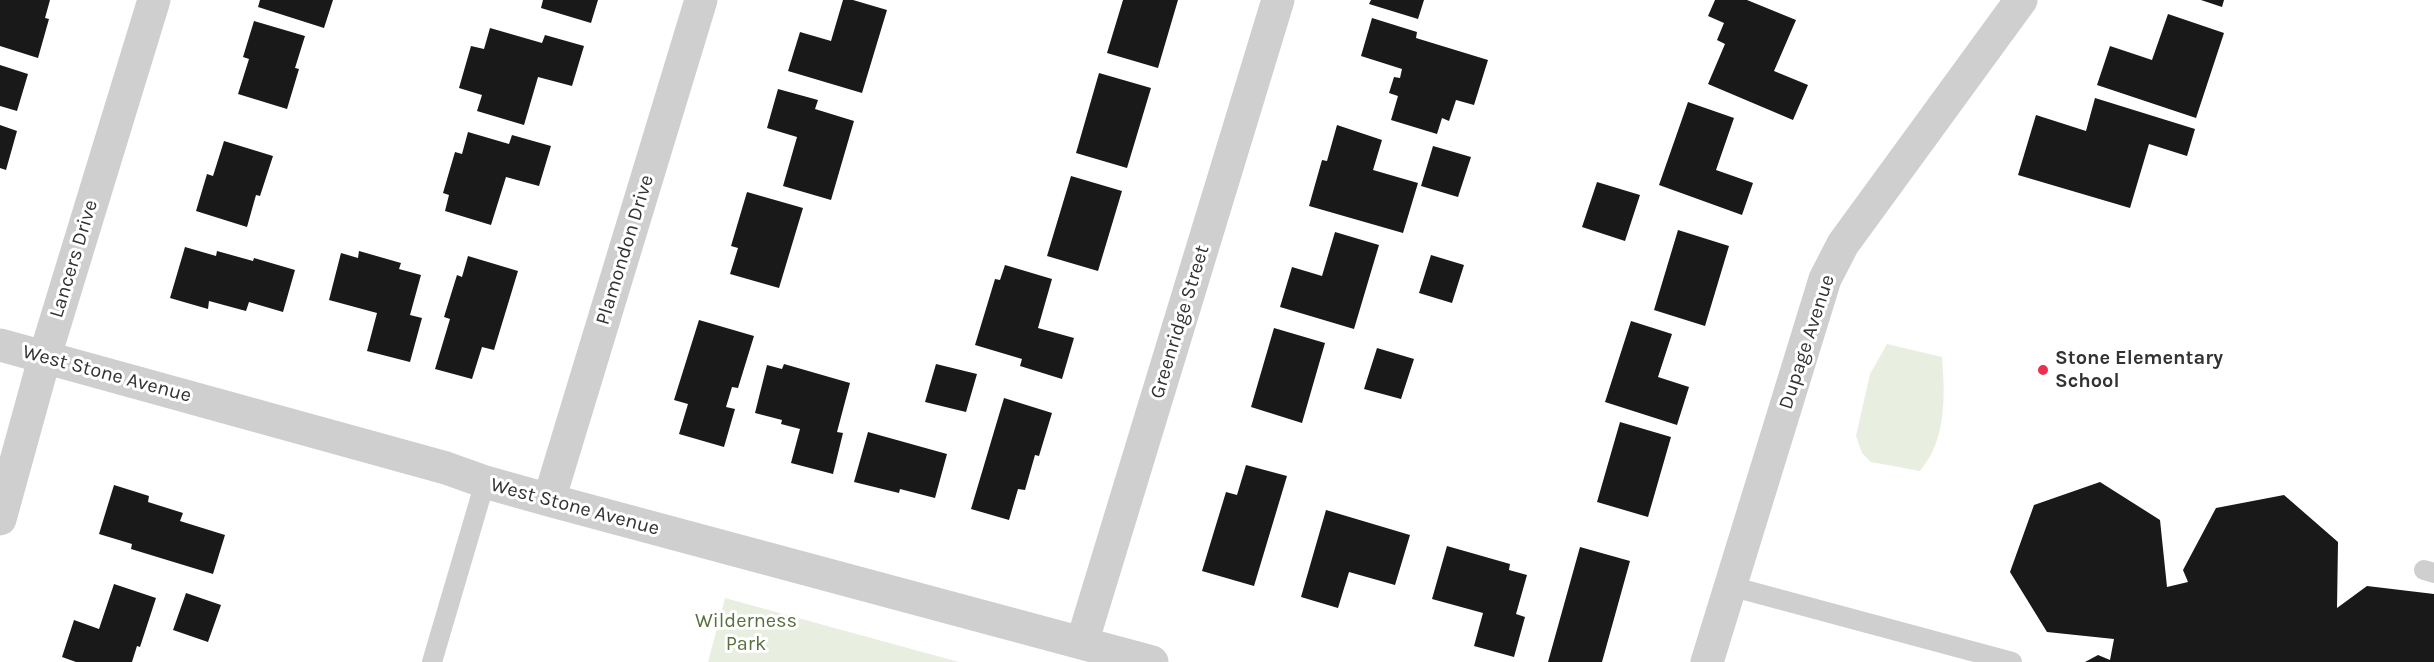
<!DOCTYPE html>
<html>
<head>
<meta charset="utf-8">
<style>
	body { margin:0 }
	canvas { display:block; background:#fff }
</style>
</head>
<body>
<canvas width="2434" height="662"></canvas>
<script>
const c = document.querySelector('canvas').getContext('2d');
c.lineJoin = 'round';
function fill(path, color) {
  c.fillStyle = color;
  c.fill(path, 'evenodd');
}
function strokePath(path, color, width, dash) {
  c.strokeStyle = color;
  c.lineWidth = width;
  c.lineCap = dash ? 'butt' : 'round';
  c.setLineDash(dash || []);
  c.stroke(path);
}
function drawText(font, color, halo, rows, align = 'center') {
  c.font = font + ' Karla,sans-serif';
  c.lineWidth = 6;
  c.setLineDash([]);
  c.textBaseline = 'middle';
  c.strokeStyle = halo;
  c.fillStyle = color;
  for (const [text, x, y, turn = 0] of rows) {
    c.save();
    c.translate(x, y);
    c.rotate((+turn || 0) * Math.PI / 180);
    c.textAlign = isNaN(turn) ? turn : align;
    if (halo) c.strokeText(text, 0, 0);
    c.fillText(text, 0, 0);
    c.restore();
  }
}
const green = new Path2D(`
	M1887,344L1942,357C1945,396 1947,439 1920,471L1871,462L1862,453L1856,436L1870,374Z
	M725,598L959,662H708Z`);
const building = new Path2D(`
	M0,0H50L45,18L49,19L38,58L0,46Z
	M260,0H333L324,28L258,7Z
	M543,0H598L591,23L541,8Z
	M843,0H853L887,10L862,93L788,71L800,32L831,41Z
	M1123,0H1178L1158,68L1107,53Z
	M1371,0H1424L1418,19L1369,4Z
	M1715,0H1747L1796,20L1774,71L1808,85L1793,120L1708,84L1725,44L1717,40L1724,23L1708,16Z
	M2201,0H2224L2222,7Z
	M2168,14L2224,33L2196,118L2097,85L2110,46L2152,60Z
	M1372,18L1417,32L1416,38L1488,60L1474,105L1456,100L1449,121L1442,118L1437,134L1391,120L1398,96L1389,93L1394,77L1400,78L1402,69L1361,56Z
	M254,21L305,36L295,68L299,69L287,109L238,94L249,59L243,57Z
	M490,28L542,43L545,35L584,46L572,86L538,77L524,125L477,111L482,95L459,88L471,46L484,49Z
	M0,65L28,74L17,111L0,106Z
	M1099,73L1151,88L1127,168L1076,153Z
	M778,89L818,100L815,109L854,121L831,200L783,186L797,137L767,128Z
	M2095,98L2195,129L2187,156L2149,144L2130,208L2018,175L2036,115L2086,131Z
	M1688,102L1734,118L1716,170L1753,183L1742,215L1659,185Z
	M0,125L17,131L6,170L0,168Z
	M1337,125L1382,140L1373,170L1418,183L1403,233L1309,206L1322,160L1327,161Z
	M468,132L509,144L512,135L551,146L539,186L506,177L491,225L445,211L449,195L443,193L455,152L462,154Z
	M224,141L273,156L260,196L256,195L247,227L196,211L207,174L213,176Z
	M1433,146L1471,157L1458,197L1421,186Z
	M1071,176L1122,191L1098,271L1047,256Z
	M1597,182L1640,195L1625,241L1582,227Z
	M747,192L803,208L779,288L730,274L738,248L731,246Z
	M1678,230L1729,246L1705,326L1654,310Z
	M1335,232L1379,245L1354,329L1280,307L1292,267L1322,276Z
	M185,247L216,256L217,251L253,261L254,258L295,270L283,312L249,302L246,311L209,301L208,309L170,298Z
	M359,251L401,263L399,269L421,275L410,315L422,318L410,362L367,351L377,313L329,300L341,253L358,258Z
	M1431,255L1464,265L1452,303L1419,293Z
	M468,256L518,271L494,350L482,347L472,379L435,369L450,319L444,317L457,275L462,277Z
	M1005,265L1052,279L1038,328L1074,338L1062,379L1020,366L1022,359L975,345L995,279L1000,280Z
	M699,320L754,336L738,388L732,387L726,407L735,409L724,447L679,434L688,404L674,400Z
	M1631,321L1672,334L1658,377L1689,387L1677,425L1605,402Z
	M1274,328L1325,343L1302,423L1251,407Z
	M1377,348L1414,359L1401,399L1364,389Z
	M784,364L850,383L837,432L843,433L833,474L791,463L800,429L781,424L782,420L755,413L767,365L782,369Z
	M936,364L977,374L966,412L925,402Z
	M1004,398L1052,413L1039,456L1035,455L1025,490L1018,489L1009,520L971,509Z
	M1620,422L1671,437L1648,517L1597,502Z
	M868,432L947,454L935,498L900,489L899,493L854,482Z
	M1246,465L1287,476L1254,586L1202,571L1226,492L1237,495Z
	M2100,482L2160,520L2167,587L2188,582L2183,570L2216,508L2284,495L2338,542L2337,608L2367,586L2434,594V662H2085L2098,655L2110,660L2114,639L2047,632L2010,572L2034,505Z
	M114,485L149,496L148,502L183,513L180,521L225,535L213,574L131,549L132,544L99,534Z
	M1326,510L1410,535L1395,585L1349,572L1338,608L1301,597Z
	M1447,546L1510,564L1509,570L1527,575L1516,614L1525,617L1514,657L1474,646L1483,613L1432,599Z
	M1580,547L1630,561L1602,662H1548Z
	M114,584L156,598L140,647L137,646L132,662H76L62,657L74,620L99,629Z
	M186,593L221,605L208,642L173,630Z`);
const lane = new Path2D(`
	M2424,570L2434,573
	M1730,586L2012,662
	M432,662L485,482`);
const street = new Path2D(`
	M0,345L446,468L485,482L549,500L1152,662
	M549,500L701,0
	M0,519L45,356L154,0
	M1082,643L1278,0
	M1707,662L1825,279L1843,244L2021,0`);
const markers = [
	[2043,370,6,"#ed2f4f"]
];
const streetNames = [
	["Plamondon Drive",625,250,-73],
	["Lancers Drive",74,259,-73],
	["Greenridge Street",1180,322,-73],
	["Dupage Avenue",1807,342,-72],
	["West Stone Avenue",107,374,15],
	["West Stone Avenue",575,507,15]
];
const poiNames = [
	["Stone Elementary",2055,358],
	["School",2055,381]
];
const parkNames = [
	["Wilderness",746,621],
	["Park",746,644]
];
fill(green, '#e9efe0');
fill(building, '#191919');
strokePath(lane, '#cfcfcf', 20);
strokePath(street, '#cfcfcf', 33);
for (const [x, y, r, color] of markers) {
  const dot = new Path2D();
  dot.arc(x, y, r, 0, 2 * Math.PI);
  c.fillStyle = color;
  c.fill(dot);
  strokePath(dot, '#fff', 2);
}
drawText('20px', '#323232', '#fff', streetNames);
drawText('bold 20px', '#323232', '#fff', poiNames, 'left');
drawText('20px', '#59703c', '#fff', parkNames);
</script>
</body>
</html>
